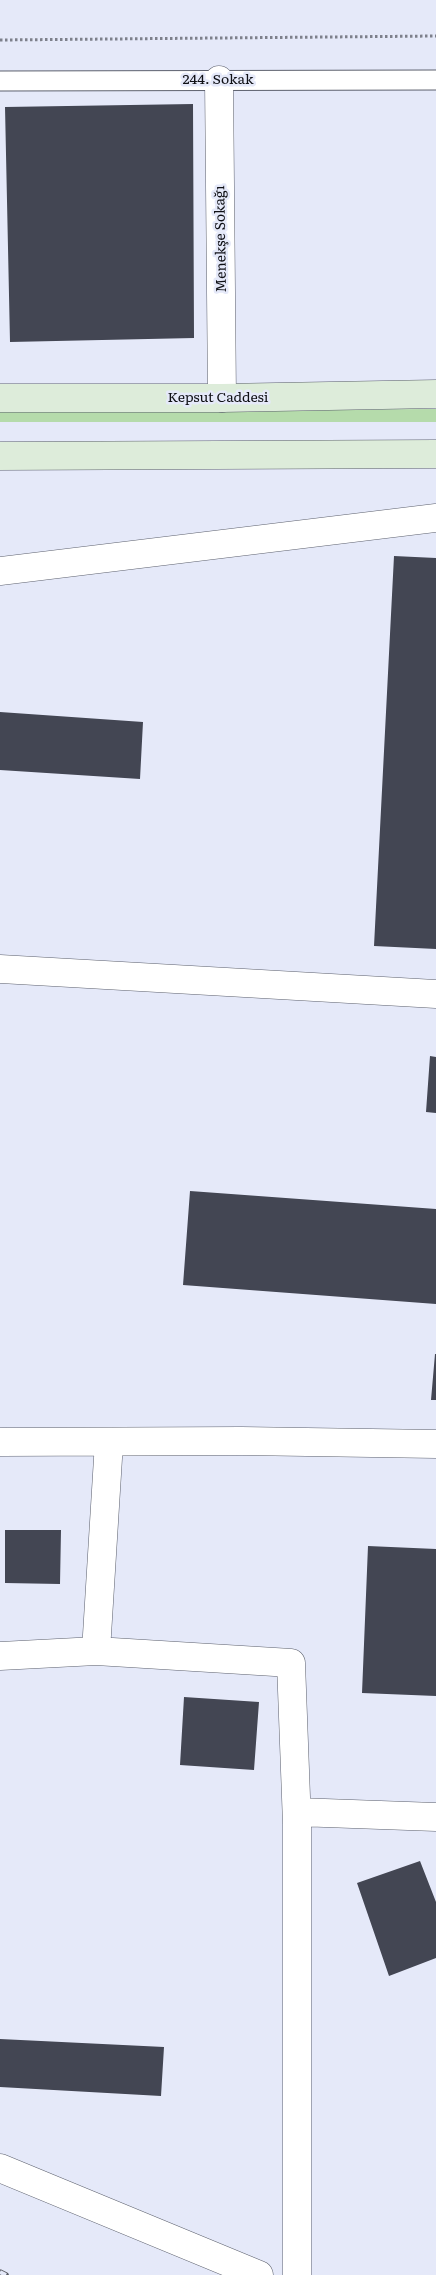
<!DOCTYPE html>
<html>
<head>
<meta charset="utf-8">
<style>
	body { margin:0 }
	canvas { display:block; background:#e5e9f9 }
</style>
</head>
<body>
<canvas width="436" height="2275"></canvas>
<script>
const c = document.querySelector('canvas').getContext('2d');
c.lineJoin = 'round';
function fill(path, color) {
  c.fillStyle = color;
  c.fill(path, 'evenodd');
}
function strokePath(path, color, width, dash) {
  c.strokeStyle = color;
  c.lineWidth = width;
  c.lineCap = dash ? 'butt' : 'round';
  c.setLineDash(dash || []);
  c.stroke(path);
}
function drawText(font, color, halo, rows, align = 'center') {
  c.font = font + ' Literata,serif';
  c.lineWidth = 5;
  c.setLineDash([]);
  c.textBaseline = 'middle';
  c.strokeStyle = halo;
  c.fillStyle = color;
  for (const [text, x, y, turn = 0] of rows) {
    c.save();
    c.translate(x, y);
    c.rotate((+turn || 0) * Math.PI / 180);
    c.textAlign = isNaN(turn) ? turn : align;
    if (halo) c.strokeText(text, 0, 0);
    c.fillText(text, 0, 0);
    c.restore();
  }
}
const green = new Path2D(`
	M436,409V422H0V411Z`);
const building = new Path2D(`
	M193,104L194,338L10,342L5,107Z
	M394,556L436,558V949L374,946Z
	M0,712L143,722L140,779L0,770Z
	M430,1056L436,1057V1113L426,1112Z
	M190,1191L436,1209V1304L183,1285Z
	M435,1354H436V1400H431Z
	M5,1530H61L60,1584L5,1583Z
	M368,1546L436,1549V1696L362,1693Z
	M184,1697L259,1702L254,1770L180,1765Z
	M420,1861L436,1902V1958L389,1976L357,1883Z
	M0,2039L164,2047L161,2096L0,2087Z`);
const path = new Path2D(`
	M0,40L436,36`);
const lane = new Path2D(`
	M0,81L436,80`);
const street = new Path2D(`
	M219,80L222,398
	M0,571L436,518
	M0,969L436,994
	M0,1442L242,1441L436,1444
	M96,1651L291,1663L297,1824V2275
	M0,1656L96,1651L109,1442
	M297,1812L436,1817
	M0,2168L259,2275`);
const secondary = new Path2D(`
	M0,398H222L436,394
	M0,456L436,454`);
const rail = new Path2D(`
	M0,2272L6,2275`);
const streetNames = [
	["244. Sokak",218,80],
	["Menekşe Sokağı",221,239,-91],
	["Kepsut Caddesi",218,398]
];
fill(green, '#b5dbab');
fill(building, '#434653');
strokePath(lane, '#5d616e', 21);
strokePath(street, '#5d616e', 29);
strokePath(secondary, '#5d616e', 29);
strokePath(path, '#7d808b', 3, [2.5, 2.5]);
strokePath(lane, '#fff', 19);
strokePath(street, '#fff', 28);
strokePath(secondary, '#ddecda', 28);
strokePath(rail, '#575961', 5.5);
strokePath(rail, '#e5e9f9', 4, [11]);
drawText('14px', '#0f1015', '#e5e9f9', streetNames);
</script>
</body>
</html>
